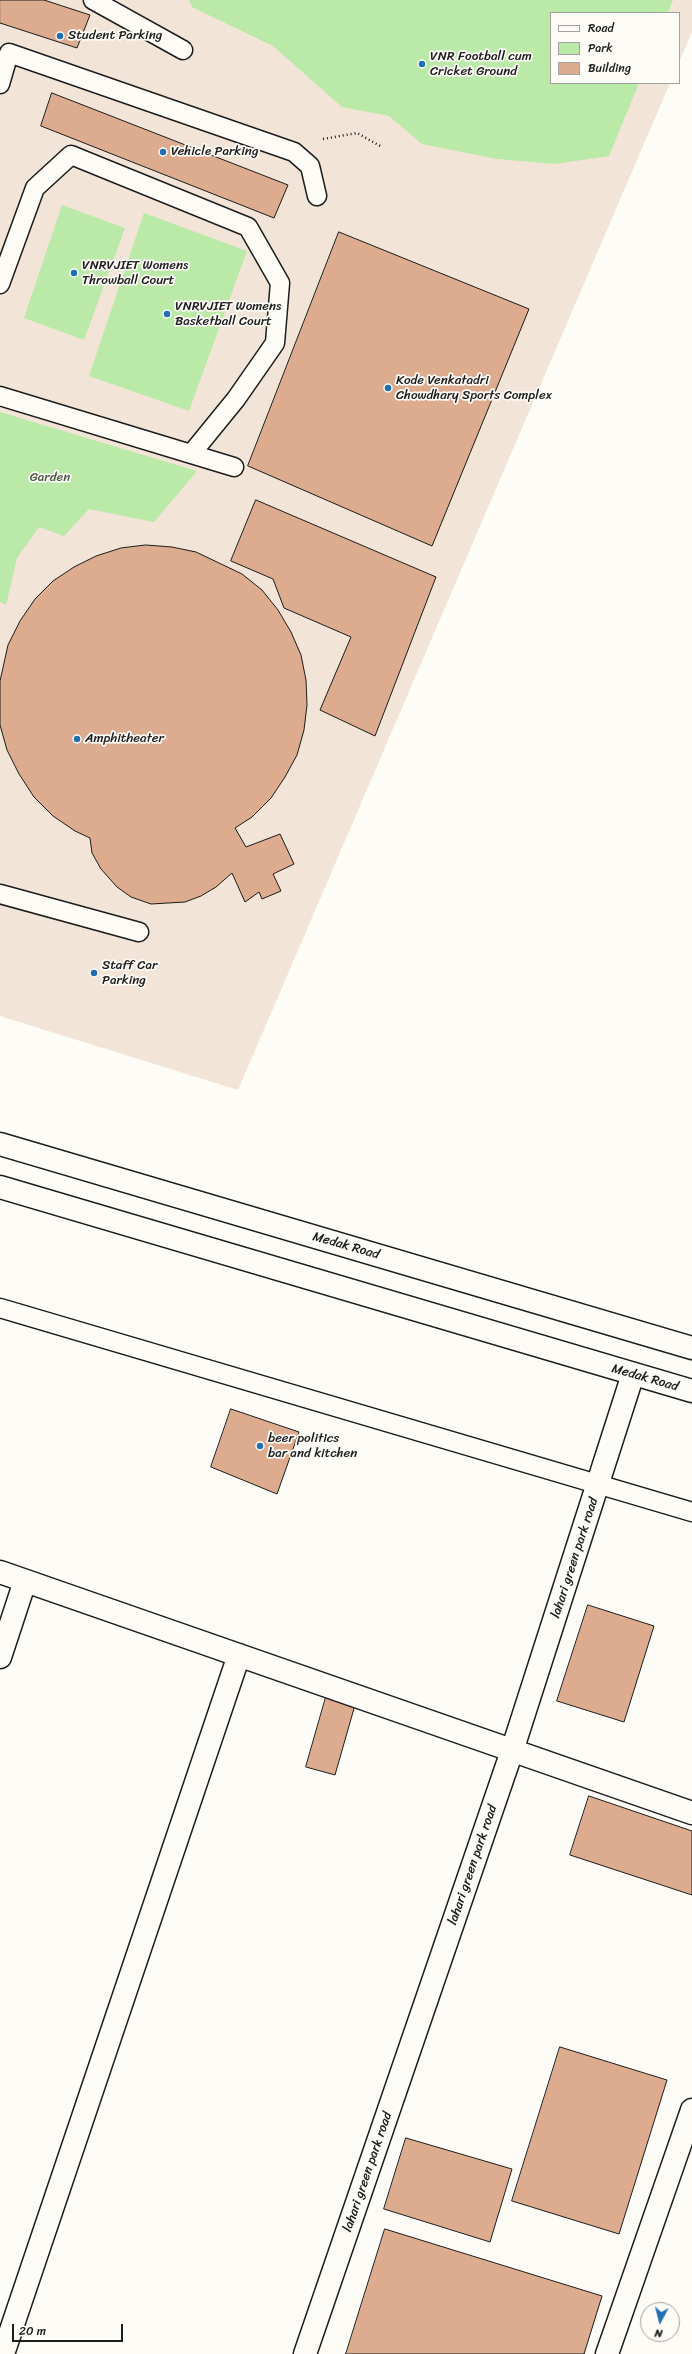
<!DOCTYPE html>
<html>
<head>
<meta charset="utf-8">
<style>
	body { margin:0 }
	#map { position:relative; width:692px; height:2354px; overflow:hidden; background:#fdfcf7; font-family:Sriracha,sans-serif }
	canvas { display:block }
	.legend { position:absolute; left:550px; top:12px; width:130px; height:72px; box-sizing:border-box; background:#fdfcf7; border:1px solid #a3a29f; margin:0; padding:5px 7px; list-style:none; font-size:12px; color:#1c1c1c }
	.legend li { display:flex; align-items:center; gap:8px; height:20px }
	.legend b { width:20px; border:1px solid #a3a29f }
	.north { position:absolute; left:640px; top:2302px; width:40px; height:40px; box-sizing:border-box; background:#fdfcf7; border:1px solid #a3a29f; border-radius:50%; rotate:187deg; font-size:11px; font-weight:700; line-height:16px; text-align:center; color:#1c1c1c }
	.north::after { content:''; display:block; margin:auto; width:14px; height:18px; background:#1f6fb2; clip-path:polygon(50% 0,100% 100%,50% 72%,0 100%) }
	.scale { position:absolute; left:12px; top:2324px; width:111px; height:18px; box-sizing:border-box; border:2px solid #1c1c1c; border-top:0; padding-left:5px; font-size:12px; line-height:14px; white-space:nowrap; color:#1c1c1c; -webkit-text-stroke:3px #fdfcf7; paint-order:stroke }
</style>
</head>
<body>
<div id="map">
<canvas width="692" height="2354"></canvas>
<ul class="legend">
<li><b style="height:5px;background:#fdfcf7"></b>Road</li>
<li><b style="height:11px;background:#bae9a8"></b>Park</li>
<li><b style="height:11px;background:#ddac8f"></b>Building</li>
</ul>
<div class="north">N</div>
<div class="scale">20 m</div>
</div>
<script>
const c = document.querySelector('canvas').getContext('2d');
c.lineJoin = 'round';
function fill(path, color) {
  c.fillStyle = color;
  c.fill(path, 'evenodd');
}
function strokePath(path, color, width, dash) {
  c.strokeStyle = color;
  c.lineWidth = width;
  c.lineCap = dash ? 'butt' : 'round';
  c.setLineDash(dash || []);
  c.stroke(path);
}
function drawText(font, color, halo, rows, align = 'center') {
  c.font = font + ' Sriracha,sans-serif';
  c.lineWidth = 3.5;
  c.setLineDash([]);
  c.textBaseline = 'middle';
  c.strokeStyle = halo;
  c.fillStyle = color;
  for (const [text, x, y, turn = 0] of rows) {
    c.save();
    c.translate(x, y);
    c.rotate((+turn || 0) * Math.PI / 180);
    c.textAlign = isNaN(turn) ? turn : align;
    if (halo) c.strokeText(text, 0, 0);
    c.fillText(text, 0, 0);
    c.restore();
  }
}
const built = new Path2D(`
	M0,0H692V32L679,62V13H551V83H670L238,1090L0,1016Z`);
const green = new Path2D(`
	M189,0H673L668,13H551V83H639L609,156L555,164L497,159L422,144L389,116L342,107L273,46L192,7Z
	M62,205L125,228L84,340L24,318Z
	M144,213L247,251L189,411L89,376Z
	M0,412L197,471L154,522L89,509L64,536L39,527L17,558L6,605L0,602Z`);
const building = new Path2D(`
	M0,0H44L90,15L77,48L0,23Z
	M52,93L288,185L274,218L41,126Z
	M339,232L529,309L432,546L248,466Z
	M256,500L436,577L375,736L320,710L351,637L284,608L273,579L231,561Z
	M146,545L172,547L196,552L242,574L262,590L278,610L291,632L301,655L306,680L307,705L304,730L297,755L285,777L271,798L252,817L235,828L246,847L280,834L294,864L273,874L281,891L262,899L259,892L245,902L232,873L216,887L201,896L185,902L151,904L131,897L117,887L101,869L92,853L90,838L75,831L53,816L34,797L19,774L7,750L0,725V681L8,645L20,621L35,599L53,581L74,567L96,556L121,548Z
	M231,1409L299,1432L277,1494L211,1467Z
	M588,1605L654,1626L624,1722L557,1701Z
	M326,1697L355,1705L335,1775L306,1767Z
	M589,1796L692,1831V1895L570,1855Z
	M560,2047L667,2080L619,2234L512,2201Z
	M406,2138L512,2169L490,2242L384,2209Z
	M385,2229L602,2296L584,2354H346Z`);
const path = new Path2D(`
	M323,139L357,133L382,147`);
const lane = new Path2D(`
	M93,0L183,50
	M0,84L9,53L294,152L310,166L317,196
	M0,284L35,188L71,155L248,227L280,283L275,343L236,399L192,453
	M0,396L234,467
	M0,894L139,932
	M0,1308L692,1512`);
const street = new Path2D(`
	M0,1572L692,1813
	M0,1657L25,1581
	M3,2354L239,1655
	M607,2354L692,2110`);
const secondary = new Path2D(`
	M305,2354L512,1751L633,1374`);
const primary = new Path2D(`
	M0,1144L692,1348
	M0,1187L692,1391`);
const markers = [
	[60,36,4,"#1f6fb2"],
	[422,64,4,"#1f6fb2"],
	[163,152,4,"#1f6fb2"],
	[74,273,4,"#1f6fb2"],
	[167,314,4,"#1f6fb2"],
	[388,388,4,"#1f6fb2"],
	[77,739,4,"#1f6fb2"],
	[94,973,4,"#1f6fb2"],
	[260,1446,4,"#1f6fb2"]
];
const poiNames = [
	["Student Parking",68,36],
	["VNR Football cum",430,57],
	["Cricket Ground",430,72],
	["Vehicle Parking",171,152],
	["VNRVJIET Womens",82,266],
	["Throwball Court",82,281],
	["VNRVJIET Womens",175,307],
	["Basketball Court",175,322],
	["Kode Venkatadri",396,381],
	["Chowdhary Sports Complex",396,396],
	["Amphitheater",85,739],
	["Staff Car",102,966],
	["Parking",102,981],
	["beer politics",268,1439],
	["bar and kitchen",268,1454]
];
const parkNames = [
	["Garden",50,478]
];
const streetNames = [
	["Medak Road",346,1246,16],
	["Medak Road",645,1378,16],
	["lahari green park road",575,1558,-72],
	["lahari green park road",473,1865,-71],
	["lahari green park road",368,2172,-71]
];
fill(built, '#f3e4d8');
fill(green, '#bae9a8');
fill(building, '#ddac8f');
strokePath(building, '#1c1c1c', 1);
strokePath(lane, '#1c1c1c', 21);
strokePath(street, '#1c1c1c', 25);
strokePath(secondary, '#1c1c1c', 25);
strokePath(primary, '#1c1c1c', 25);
strokePath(path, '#1c1c1c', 2.5, [1, 3]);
strokePath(lane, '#fdfcf7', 18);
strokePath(street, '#fdfcf7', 22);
strokePath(secondary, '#fdfcf7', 22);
strokePath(primary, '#fdfcf7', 22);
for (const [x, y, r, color] of markers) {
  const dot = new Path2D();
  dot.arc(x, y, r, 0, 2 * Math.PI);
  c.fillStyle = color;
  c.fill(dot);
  strokePath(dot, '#fdfcf7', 1.5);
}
drawText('13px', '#1c1c1c', '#fdfcf7', poiNames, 'left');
drawText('13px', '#4b5a46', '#fdfcf7', parkNames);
drawText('13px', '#1c1c1c', '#fdfcf7', streetNames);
</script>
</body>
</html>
